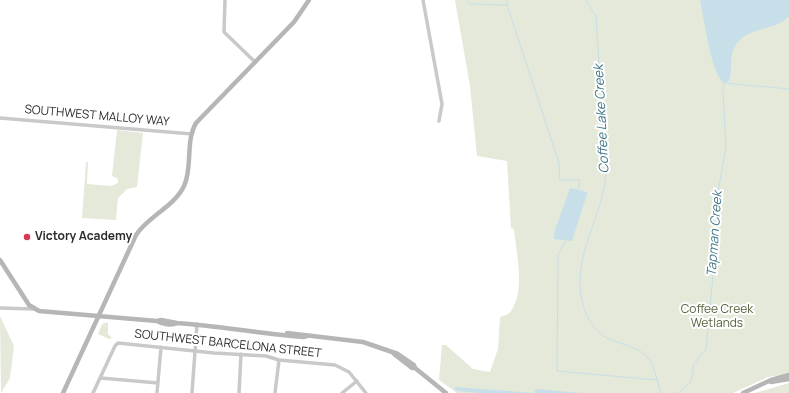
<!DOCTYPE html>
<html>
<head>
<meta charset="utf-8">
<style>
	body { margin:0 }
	canvas { display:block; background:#fff }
</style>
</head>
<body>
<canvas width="789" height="393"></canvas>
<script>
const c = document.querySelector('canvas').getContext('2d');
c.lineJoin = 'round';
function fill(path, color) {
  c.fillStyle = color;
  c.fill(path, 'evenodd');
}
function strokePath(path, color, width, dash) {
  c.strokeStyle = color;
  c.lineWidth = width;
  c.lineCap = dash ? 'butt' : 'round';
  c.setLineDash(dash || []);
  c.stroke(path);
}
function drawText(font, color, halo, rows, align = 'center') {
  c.font = font + ' Manrope,sans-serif';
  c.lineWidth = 4;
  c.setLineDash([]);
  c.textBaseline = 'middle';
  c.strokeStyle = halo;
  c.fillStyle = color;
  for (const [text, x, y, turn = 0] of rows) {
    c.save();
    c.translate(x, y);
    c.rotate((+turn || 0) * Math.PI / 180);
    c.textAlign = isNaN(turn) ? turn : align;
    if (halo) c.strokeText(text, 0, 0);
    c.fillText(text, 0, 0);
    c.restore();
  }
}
const green = new Path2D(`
	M455,0H789V374L768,377L733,393H457L439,380L442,345H446L473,369L490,372L498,349L500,317C504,316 509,314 511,311C526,290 516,253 514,229L511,228L507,161L477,156L470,86Z
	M117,130L143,133L137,187L127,189L118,198L116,220L82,218L86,162H88L87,184L111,186L118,183V179L112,176Z
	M0,316L14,346L10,378L1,393Z
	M108,322V334L112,338L109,339L98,334L102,324Z
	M789,383V393H755Z`);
const water = new Path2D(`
	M700,0H789V16C777,31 744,26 734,48C729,59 733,70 729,81L724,83C711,75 704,17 700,0Z
	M570,188L587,192V194L572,241L554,239V233Z
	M456,387L534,393L536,389L581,393H479L457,391L454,388Z`);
const stream = new Path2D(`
	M466,0L470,4L507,5
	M507,0V5L559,163L560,180H580L578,190
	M586,0L596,16L606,173C604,210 580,244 580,282C580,304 589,331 611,340C623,345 637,346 647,357C655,365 657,382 661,393
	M566,240L558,255L557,371L657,380
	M679,393L691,382L694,364L706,349L718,224L716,203L726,147L723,91L724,83L789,89`);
const minor = new Path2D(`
	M225,0L224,32L254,61
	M423,0L442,104L439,121
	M0,118L192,134
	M0,308L34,309
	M101,378L158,383
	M93,393L115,346L118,343L214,353L266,356L279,360L335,365L349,372L366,393
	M157,393L161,347
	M192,393L197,324
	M239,393L241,354
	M275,393L279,360
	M342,393L357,381`);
const secondary = new Path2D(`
	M0,260L29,305L39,311L157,321L161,320L177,323C220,326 261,334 303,337L307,336
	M157,321C162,324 172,326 177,323
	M287,333L363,342L398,354L414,365L415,368L446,393
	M394,354L412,368H415
	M771,382L789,379
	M63,393L136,235C148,216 174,207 184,186C193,167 185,142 196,123L294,22L309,0
	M743,393L771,380L789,375`);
const markers = [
	[27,237,4,"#d93958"]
];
const streetNames = [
	["SOUTHWEST MALLOY WAY",97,116,5],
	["SOUTHWEST BARCELONA STREET",228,344,6]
];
const poiNames = [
	["Victory Academy",35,237]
];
const parkNames = [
	["Coffee Creek",717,310],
	["Wetlands",717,324]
];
const waterNames = [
	["Coffee Lake Creek",602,119,-93],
	["Tapman Creek",715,234,-86]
];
fill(green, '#e4e9da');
fill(water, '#c7dfe8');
strokePath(stream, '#c7dfe8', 1);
strokePath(minor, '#c9c9c9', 3.5);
strokePath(secondary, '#b6b6b6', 4.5);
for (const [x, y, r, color] of markers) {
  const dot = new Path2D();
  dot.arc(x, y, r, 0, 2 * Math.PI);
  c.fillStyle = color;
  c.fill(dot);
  strokePath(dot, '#fff', 1.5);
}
drawText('12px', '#2c2c2c', '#fff', streetNames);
drawText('bold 12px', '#2c2c2c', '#fff', poiNames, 'left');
drawText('12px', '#54643d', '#fff', parkNames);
drawText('italic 13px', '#407588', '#fff', waterNames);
</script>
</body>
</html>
